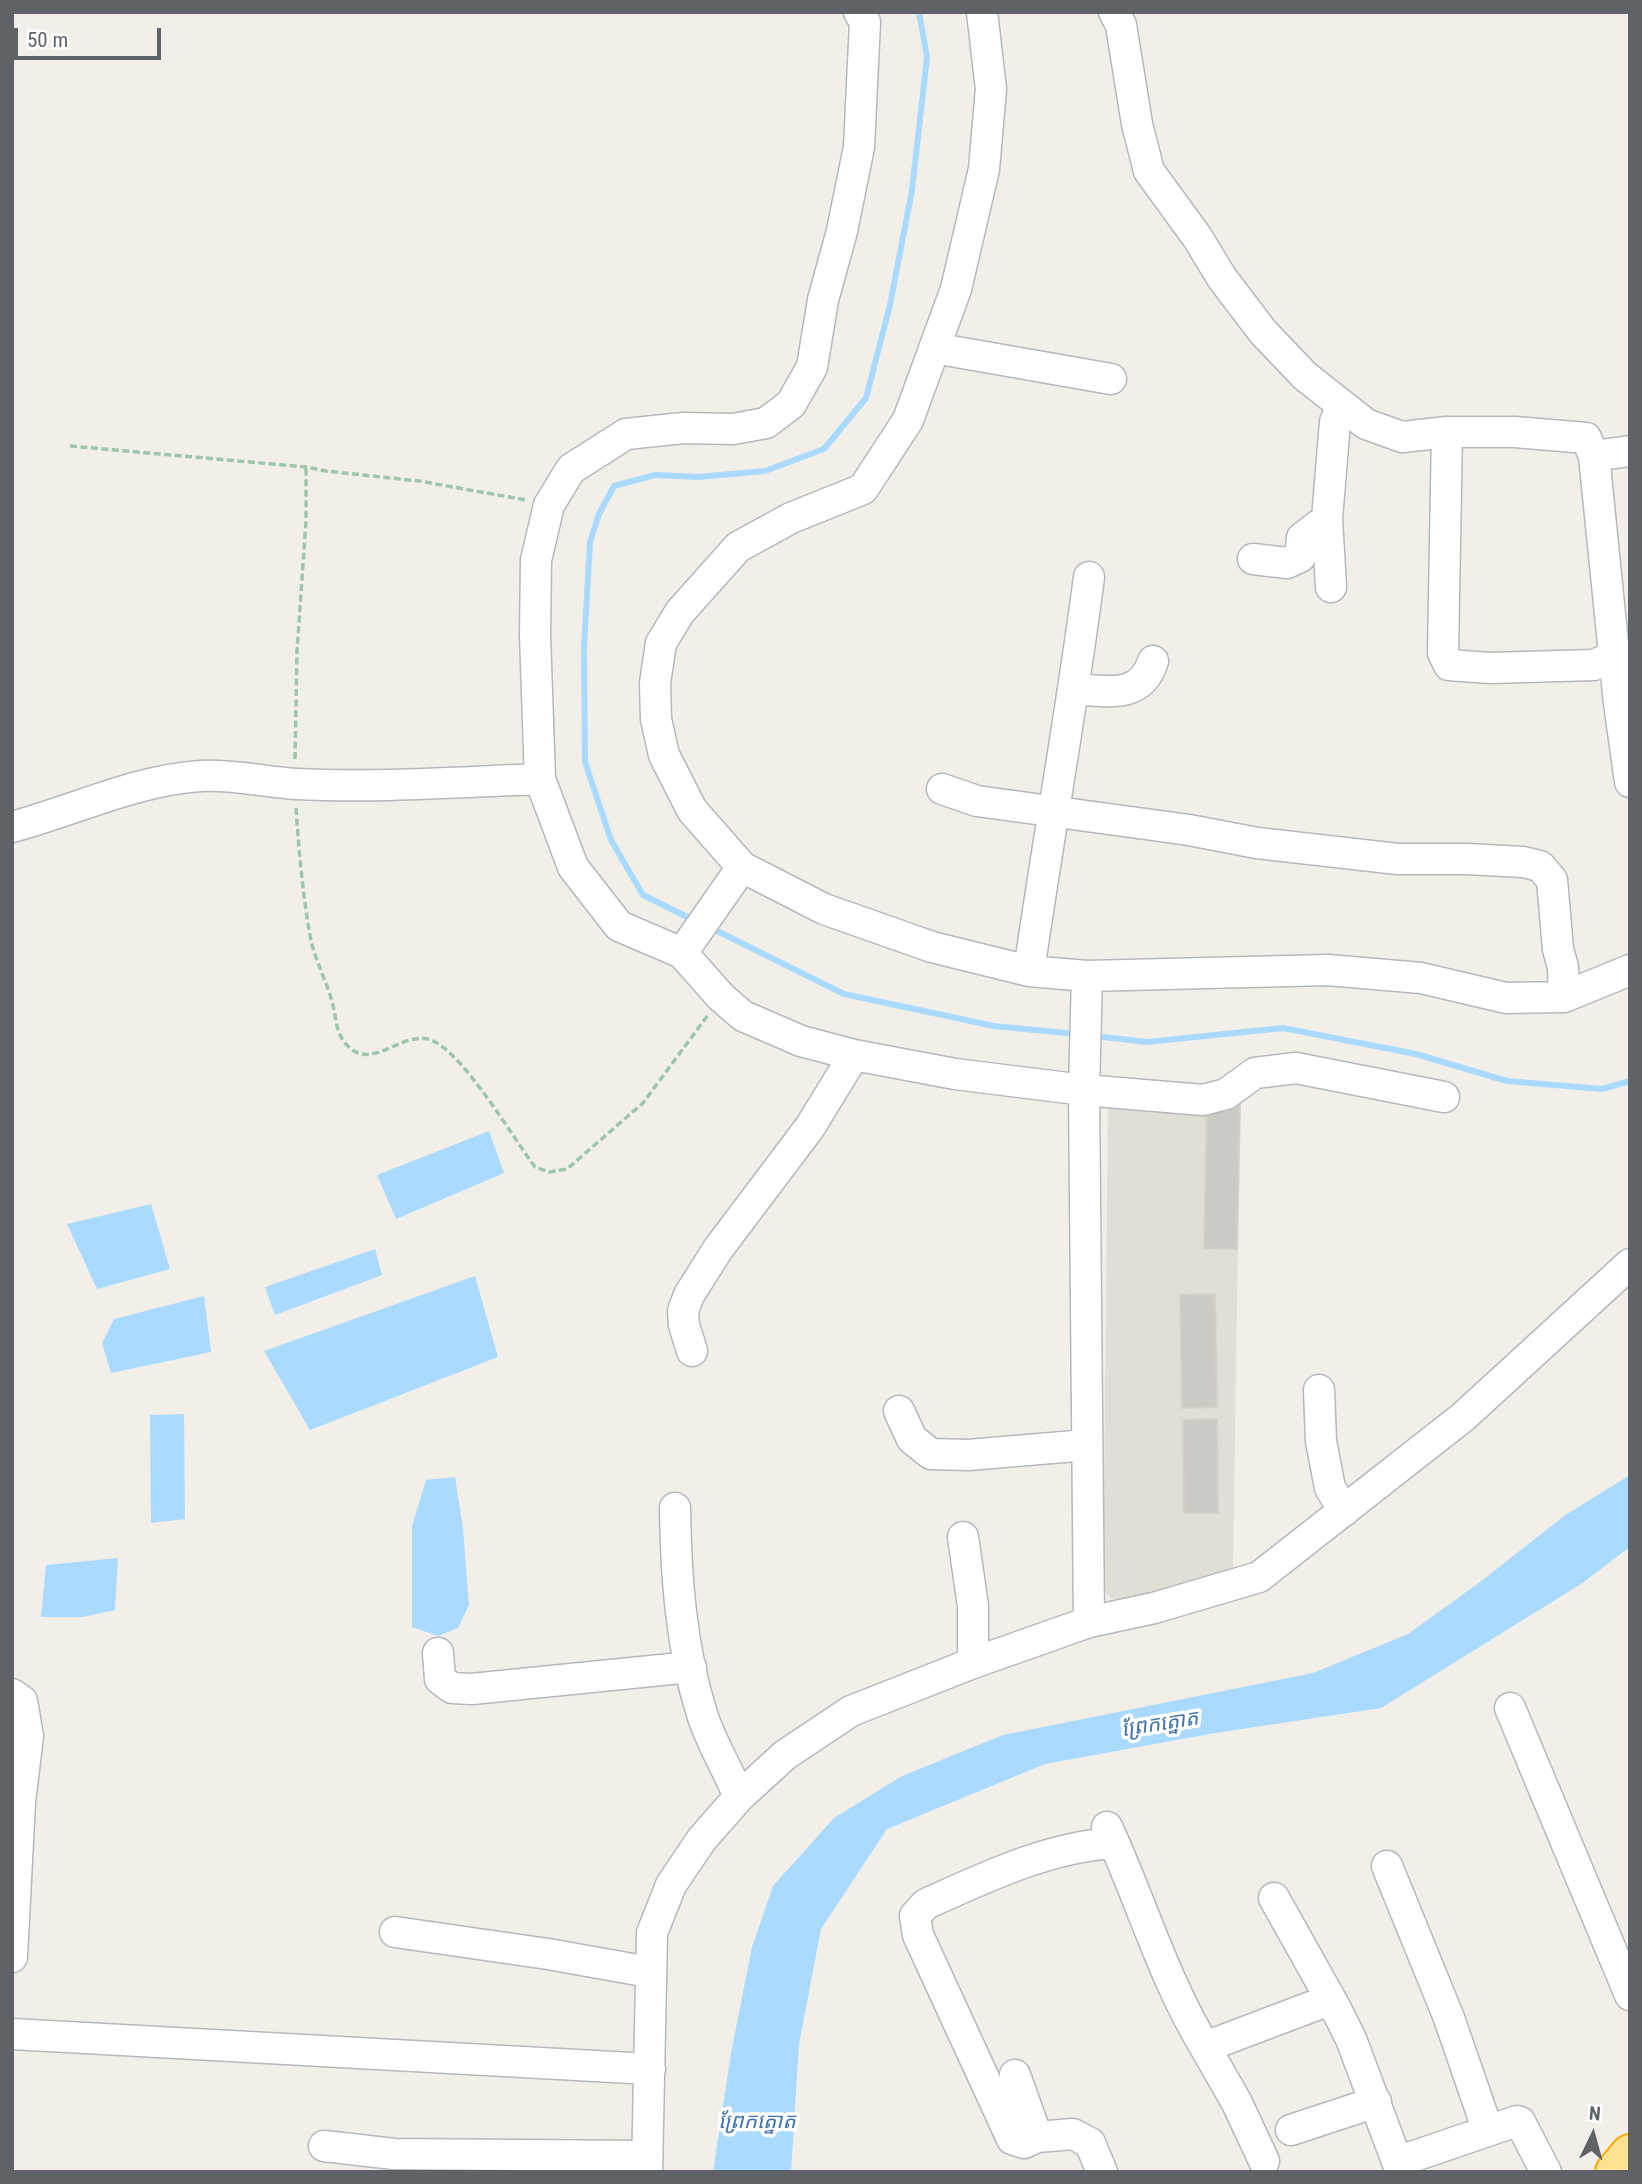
<!DOCTYPE html>
<html>
<head>
<meta charset="utf-8">
<style>
	body { margin:0 }
	#map { position:relative; width:1642px; height:2184px; overflow:hidden; background:#f1efe8; font-family:"Roboto Condensed",sans-serif }
	canvas { display:block }
	.frame { position:absolute; inset:0; border:14px solid #5f6368; pointer-events:none }
	.north { position:absolute; left:1558px; top:2100px; width:70px; height:70px; -webkit-text-stroke:5px #fff; paint-order:stroke; rotate:5deg; font-size:19px; font-weight:700; line-height:28px; text-align:center; color:#5f6368 }
	.north::after { content:''; display:block; margin:auto; width:24px; height:32px; background:#5f6368; clip-path:polygon(50% 0,100% 100%,50% 72%,0 100%) }
	.scale { position:absolute; left:14px; top:28px; width:147px; height:32px; box-sizing:border-box; border:4px solid #5f6368; border-top:0; padding-left:9px; font-size:21px; line-height:24px; white-space:nowrap; color:#5f6368; -webkit-text-stroke:5px #fff; paint-order:stroke }
</style>
</head>
<body>
<div id="map">
<canvas width="1642" height="2184"></canvas>
<div class="frame"></div>
<div class="north">N</div>
<div class="scale">50 m</div>
</div>
<script>
const c = document.querySelector('canvas').getContext('2d');
c.lineJoin = 'round';
function fill(path, color) {
  c.fillStyle = color;
  c.fill(path, 'evenodd');
}
function strokePath(path, color, width, dash) {
  c.strokeStyle = color;
  c.lineWidth = width;
  c.lineCap = dash ? 'butt' : 'round';
  c.setLineDash(dash || []);
  c.stroke(path);
}
function drawText(font, color, halo, rows, align = 'center') {
  c.font = font + ' "Roboto Condensed","Noto Sans Khmer",sans-serif';
  c.lineWidth = 7;
  c.setLineDash([]);
  c.textBaseline = 'middle';
  c.strokeStyle = halo;
  c.fillStyle = color;
  for (const [text, x, y, turn = 0] of rows) {
    c.save();
    c.translate(x, y);
    c.rotate((+turn || 0) * Math.PI / 180);
    c.textAlign = isNaN(turn) ? turn : align;
    if (halo) c.strokeText(text, 0, 0);
    c.fillText(text, 0, 0);
    c.restore();
  }
}
const education = new Path2D(`
	M1116,1099L1240,1103L1233,1570L1118,1603L1103,1591L1108,1108Z`);
const water = new Path2D(`
	M489,1131L504,1173L396,1219L377,1175Z
	M151,1204L170,1269L97,1289L67,1224Z
	M375,1249L382,1275L275,1315L265,1287Z
	M475,1276L498,1357L310,1430L264,1351Z
	M204,1296L211,1352L111,1373L102,1343L114,1319Z
	M184,1414L185,1519L151,1523L150,1415Z
	M1630,1475V1547L1581,1584L1381,1708L1215,1733L1045,1764L887,1829L821,1929L799,2044L791,2172H713L731,2053L752,1947L773,1886L834,1818L902,1776L1003,1735L1313,1673L1408,1634L1480,1582L1564,1516Z
	M455,1477L463,1529L469,1605L458,1628L438,1636L412,1627V1526L426,1480Z
	M118,1558L115,1610L83,1617H41L46,1565Z`);
const stream = new Path2D(`
	M695,921L643,895L611,840L585,762L584,647L590,542L599,514L614,486L655,475L699,477L765,471L824,449L866,398L890,305L912,190L927,57L919,12
	M711,928L844,994L994,1026L1077,1034
	M1095,1036L1147,1042L1283,1028L1416,1054L1507,1081L1602,1089L1630,1081`);
const building = new Path2D(`
	M1207,1102L1240,1103L1237,1249L1204,1248Z
	M1215,1294L1217,1407L1182,1408L1180,1295Z
	M1217,1419L1218,1513H1184L1183,1420Z`);
const path = new Path2D(`
	M70,446L306,467L326,471L419,481L526,500
	M295,759L297,651L306,521V467
	M296,808C299,853 303,897 311,941C316,961 326,981 332,1001C337,1020 335,1036 351,1049C375,1068 404,1030 431,1040C463,1052 513,1138 535,1167L549,1172L567,1169L643,1103L708,1015`);
const minor = new Path2D(`
	M859,12L865,22L859,147L842,231L823,300L812,367L791,404L766,423L733,429L683,428L626,434L571,469L549,505L536,560L535,635L540,779L573,867L619,926L682,953L721,997L743,1016L801,1041L854,1055L955,1074L1084,1090L1203,1100L1226,1094L1255,1073L1296,1068L1444,1097
	M982,12L991,89L984,169L956,289L908,420L863,489L791,518L738,547L680,612L661,643L655,683L656,719L664,755L692,810L742,867L824,909L932,947L1029,971L1087,976L1328,970L1421,978L1506,998L1564,997L1630,970
	M1114,12L1121,25L1137,124L1149,171L1197,237L1222,278L1263,332L1305,376L1366,424L1402,437L1447,432H1515L1586,438L1594,456L1630,451
	M934,348L1111,379
	M1447,432L1443,653L1449,665L1490,668L1594,665L1614,656L1630,655
	M1594,456L1619,703L1630,782
	M1327,519L1331,587
	M1253,559L1287,563L1300,557L1302,538L1327,519L1335,422L1342,405
	M1074,689C1107,691 1141,700 1153,661
	M942,789L977,801L1189,830L1257,843L1398,859H1467L1523,862L1540,866L1552,880L1558,949L1563,967L1564,997
	M12,827C75,810 136,780 201,776C233,774 265,782 296,784C377,788 459,782 540,779
	M682,953L742,867
	M1029,971C1048,839 1072,709 1089,577
	M692,1351L684,1325L683,1311L689,1295L718,1249L810,1127L854,1055
	M1319,1390L1321,1441L1330,1488L1344,1511
	M899,1411L912,1439L931,1454L968,1455L1087,1445
	M675,1508C676,1577 681,1647 702,1714C711,1743 728,1769 739,1797
	M963,1537L973,1606V1663
	M1089,1622L1154,1608L1259,1577L1463,1417L1630,1264
	M438,1653L440,1679L452,1688L472,1689L691,1667
	M12,1694L22,1701L28,1736L20,1802L12,1957
	M1510,1708L1630,1995
	M1107,1827C1141,1900 1163,1978 1205,2047L1324,2002L1335,2007L1351,2039L1401,2172
	M1387,1866L1449,2018L1488,2131
	M1274,1898L1335,2007
	M395,1932L548,1954L649,1972
	M12,2034L650,2069
	M1205,2047L1237,2103L1264,2161
	M1015,2075L1037,2137L1073,2134L1090,2143L1102,2172
	M1291,2130L1376,2102
	M1037,2137L1024,2143L1012,2139L918,1935L915,1916L926,1904C986,1877 1048,1847 1114,1843
	M324,2146L394,2154L647,2156
	M1397,2162L1517,2121L1520,2122L1546,2172
	M647,2172L652,1933L671,1885L702,1839L739,1797L785,1755L851,1711L973,1663L1089,1622L1084,1090L1087,976`);
const highway = new Path2D(`
	M1615,2172L1630,2154`);
const waterNames = [
	["ព្រែកត្នោត",1160,1725,-9],
	["ព្រែកត្នោត",757,2123]
];
fill(education, '#e1ded6');
fill(water, '#aadaff');
strokePath(stream, '#aadaff', 6);
fill(building, '#cccac5');
strokePath(building, '#d6d1c6', 2);
strokePath(minor, '#b5b8bc', 33);
strokePath(highway, '#f9ab00', 42);
strokePath(path, '#9cc7a9', 3.5, [7, 3.5]);
strokePath(minor, '#fff', 30);
strokePath(highway, '#fde293', 38);
drawText('italic 21px', '#4174aa', '#fff', waterNames);
</script>
</body>
</html>
